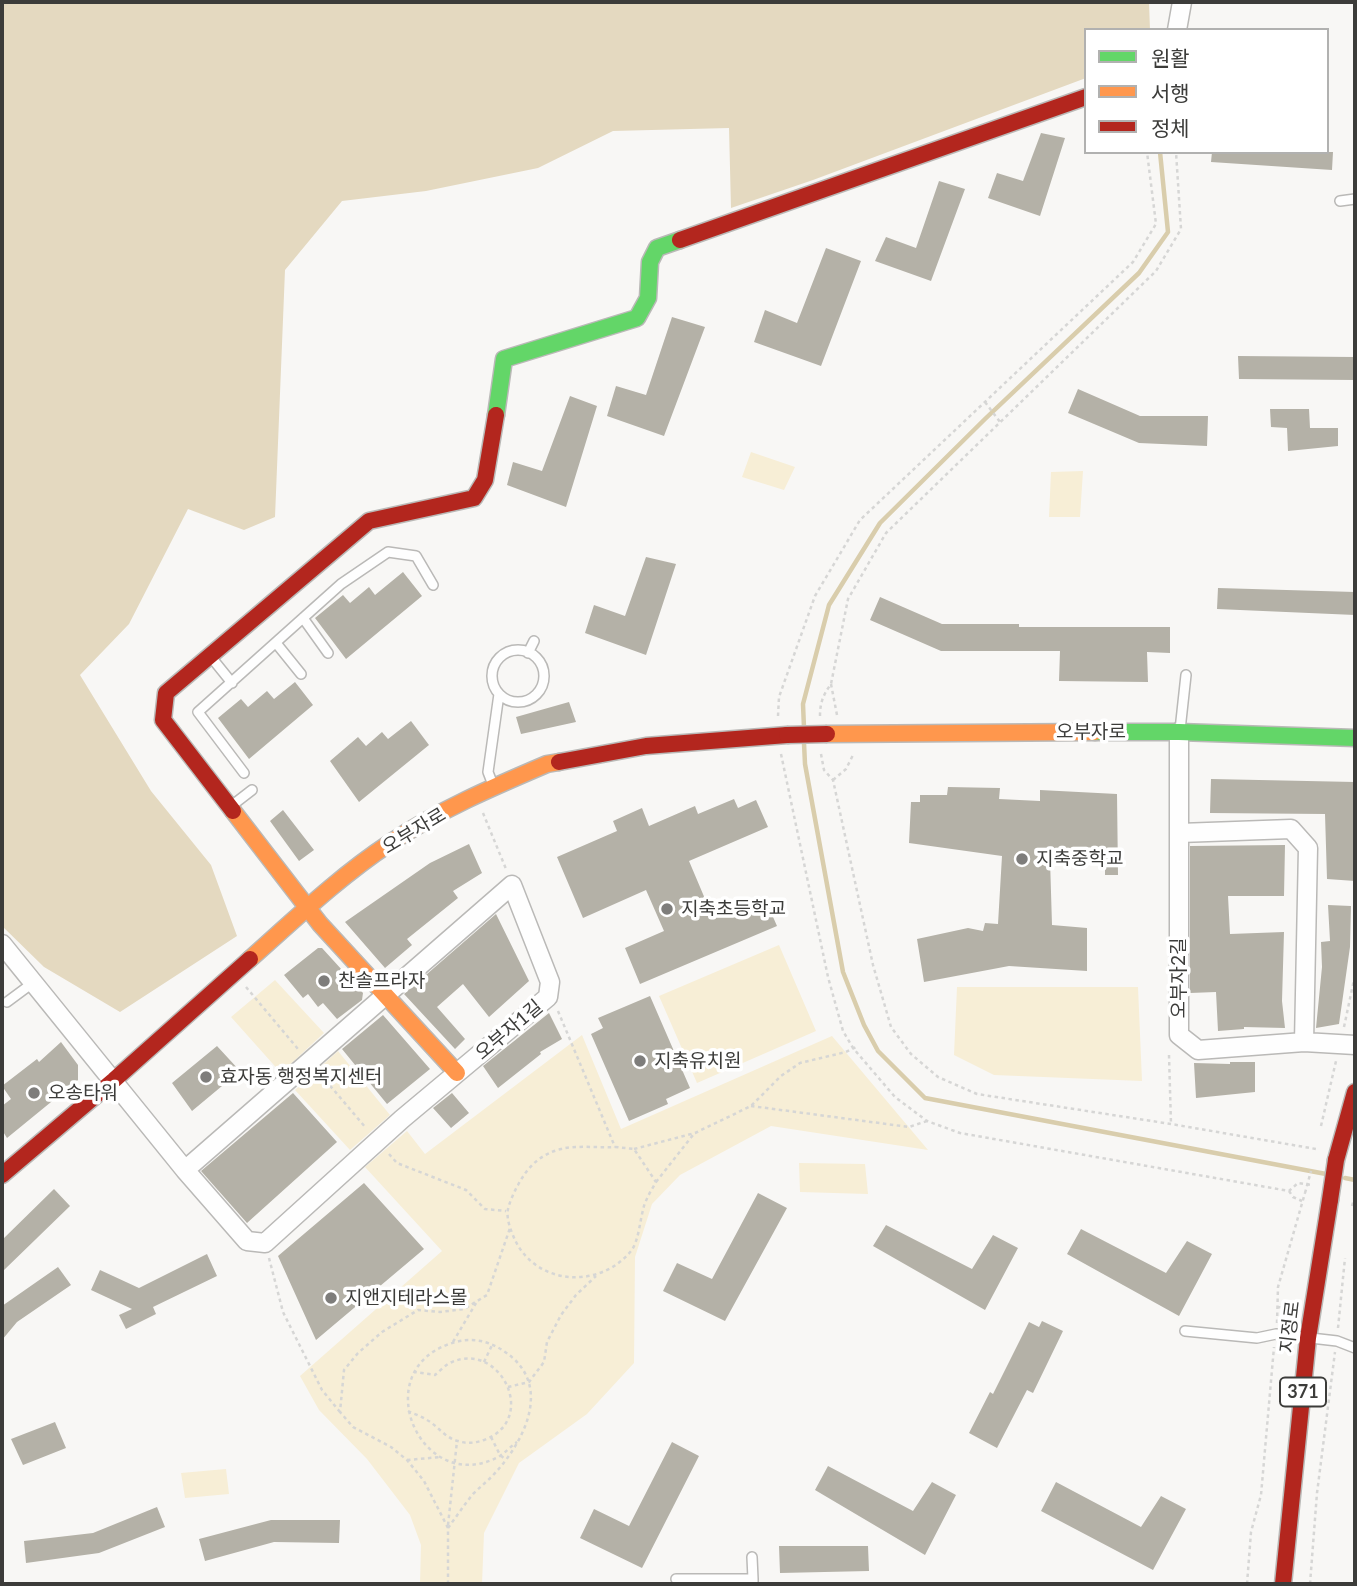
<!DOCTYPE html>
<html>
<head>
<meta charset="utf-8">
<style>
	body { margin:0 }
	#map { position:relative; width:1357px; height:1586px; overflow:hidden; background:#f8f7f5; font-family:Lato,"Noto Sans KR",sans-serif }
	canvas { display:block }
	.frame { position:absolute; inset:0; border:4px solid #3c3c3a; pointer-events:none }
	.legend { position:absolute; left:1084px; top:28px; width:245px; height:126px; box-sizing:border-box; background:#fff; border:2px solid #b1b1b0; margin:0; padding:9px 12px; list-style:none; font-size:21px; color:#3c3c3a }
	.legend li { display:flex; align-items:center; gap:14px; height:35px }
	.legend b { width:35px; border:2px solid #b1b1b0 }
</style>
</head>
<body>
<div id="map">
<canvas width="1357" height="1586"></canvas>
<div class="frame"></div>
<ul class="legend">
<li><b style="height:9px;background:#63d668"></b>원활</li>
<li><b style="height:9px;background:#ff974d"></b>서행</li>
<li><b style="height:9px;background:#b3261e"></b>정체</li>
</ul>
</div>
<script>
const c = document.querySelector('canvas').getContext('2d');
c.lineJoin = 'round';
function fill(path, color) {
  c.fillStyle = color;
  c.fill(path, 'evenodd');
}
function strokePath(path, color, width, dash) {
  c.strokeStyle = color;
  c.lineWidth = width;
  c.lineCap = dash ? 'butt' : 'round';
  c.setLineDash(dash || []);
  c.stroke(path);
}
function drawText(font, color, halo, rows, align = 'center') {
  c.font = font + ' Lato,"Noto Sans KR",sans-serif';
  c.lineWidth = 7;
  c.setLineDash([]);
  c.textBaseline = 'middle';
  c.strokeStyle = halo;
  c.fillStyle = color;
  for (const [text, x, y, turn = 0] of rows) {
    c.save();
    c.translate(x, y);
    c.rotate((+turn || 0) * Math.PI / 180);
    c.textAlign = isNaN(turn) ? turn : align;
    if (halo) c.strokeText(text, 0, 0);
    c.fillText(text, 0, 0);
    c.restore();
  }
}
const green = new Path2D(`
	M751,452L795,467L784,490L742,477Z
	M1083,471L1080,517H1049L1051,472Z
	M779,945L816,1031L697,1083L659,996Z
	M275,980L324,1033L281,1073L231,1017Z
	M957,987H1138L1142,1081L994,1075L954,1055Z
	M582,1035L621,1129L832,1036L928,1150L771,1126L680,1175L652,1204L635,1257L634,1363L587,1414L519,1463L484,1533L482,1584H420L421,1545L410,1515L367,1459L319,1410L300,1376L442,1251L365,1167L407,1131L425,1154Z
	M338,1051L390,1115L350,1150L295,1090Z
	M799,1163L865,1164L868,1194L800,1192Z
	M226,1469L229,1494L185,1498L181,1473Z`);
const forest = new Path2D(`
	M2,2H1149L1150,30H1086V78L813,180L731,208L729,128L613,131L538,168L426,191L342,201L285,270L275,517L244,530L188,509L129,624L80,675L151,791L211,865L237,936L120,1012L44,967L2,926Z`);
const stream = new Path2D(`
	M804,728L803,704L829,605L880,523L985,419L1139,273L1168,232L1160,152
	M804,743L805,764L843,972L864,1025L878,1051L925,1098L1326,1174
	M1345,1178L1355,1180`);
const building = new Path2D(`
	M1041,133L1065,138L1040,216L988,198L997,173L1023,181Z
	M1212,152H1333L1332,170L1211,162Z
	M939,181L965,189L931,281L875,261L886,237L916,248Z
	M826,248L861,261L821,366L754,342L765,310L797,323Z
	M672,317L705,327L664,436L607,416L616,386L646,395Z
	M1238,356L1355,357V380L1239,379Z
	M1078,389L1140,416H1208L1207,446L1139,443L1068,413Z
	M570,396L597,406L566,507L507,485L513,462L542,471Z
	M1270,409H1309L1310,428H1338V446L1288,451L1287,428L1271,427Z
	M646,557L676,564L646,655L585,633L594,605L625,616Z
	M403,572L422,596L346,659L315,618L343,595L350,603L369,587L375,595Z
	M1218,588L1355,592V615L1217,609Z
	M880,597L942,624H1019V627H1170V653L1147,652L1148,682L1059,681L1060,651H941L870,620Z
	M295,682L313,705L249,759L218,718L241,699L248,707L267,691L274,699Z
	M569,702L576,722L521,734L516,717Z
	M411,721L429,745L359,802L330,761L358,737L366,746L382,732L388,739Z
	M1211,779L1355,782V881L1327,879L1325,814L1210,813Z
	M948,787L1000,788L999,799L1040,801V790L1117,794L1118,875H1105V864L1050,859L1052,925L1087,928V971L1009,966L924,982L917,939L968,928L983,931L985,923L998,924L1002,856L909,843L911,802H920V795H947Z
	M734,799L738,808L756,800L768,827L689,861L711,913L746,898L750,908L766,901L777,926L640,984L625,948L664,931L646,890L583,918L557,857L617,831L613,821L642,808L649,826L695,806L698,814Z
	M283,810L314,850L299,861L270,821Z
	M469,844L482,873L453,891L458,898L407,939L412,945L385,968L345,922L430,863Z
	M1285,845L1284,896H1228L1230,934L1284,932L1282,1001L1285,1028L1244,1027V1029L1218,1031L1216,992L1190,993V846Z
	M1328,905L1351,906L1350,947L1339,1024L1316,1028L1322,967L1321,942L1330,941Z
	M496,914L529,981L489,1017L463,984L437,1007L465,1039L455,1049L404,994Z
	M318,948H322L363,993L362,1000L337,1019L323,1003L318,1007L308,994L303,998L284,975Z
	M650,996L690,1088L666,1099L668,1104L629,1121L591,1034L603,1028L598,1018Z
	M549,1013L562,1039L540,1052L541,1054L498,1088L483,1066Z
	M383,1015L430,1069L387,1104L342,1049Z
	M61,1042L78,1065V1080L7,1138L2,1130V1106L11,1099L2,1086L37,1059L39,1062Z
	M217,1046L240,1071L192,1111L172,1083Z
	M1230,1062H1255V1092L1196,1098L1194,1063L1230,1064Z
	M293,1093L337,1142L247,1223L201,1171Z
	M452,1093L469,1113L451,1128L433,1108Z
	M364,1183L424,1249L316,1340L278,1256Z
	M54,1189L70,1206L2,1272V1240Z
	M758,1193L787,1208L725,1321L663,1291L677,1263L712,1279Z
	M886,1225L972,1269L993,1235L1018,1248L985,1310L873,1246Z
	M1081,1229L1166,1273L1187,1241L1212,1254L1179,1316L1067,1254Z
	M207,1254L217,1276L153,1307L156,1314L126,1329L119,1315L132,1309L91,1290L100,1270L139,1288Z
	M58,1267L71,1285L17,1322L2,1340V1306Z
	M1042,1321L1063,1331L1033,1393L1027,1390L997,1448L969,1433L990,1392L993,1394L1029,1322L1039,1327Z
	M55,1422L66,1448L23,1465L11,1439Z
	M672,1442L699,1456L642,1568L580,1538L594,1509L629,1526Z
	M828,1466L913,1511L932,1482L956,1495L925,1555L815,1490Z
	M1056,1482L1141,1527L1161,1496L1186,1509L1153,1570L1041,1511Z
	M157,1507L165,1527L99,1553L26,1563L24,1541L93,1533Z
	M271,1520H340L339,1543L274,1542L205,1561L199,1539Z
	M779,1546H868L869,1571L780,1573Z`);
const path = new Path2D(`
	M985,402L1000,422
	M831,684L837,715
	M778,716L779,697L815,596L860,520L1133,262L1156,224L1147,152
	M820,716C820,703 823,695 831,684L848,599L886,533L1156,271L1181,229L1176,152
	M781,754L828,977L843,1031L853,1048L895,1097L927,1121L960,1133L1289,1191L1298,1183L1311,1185
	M821,754L824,770L833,780L873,965L891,1027L911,1054L938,1077L977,1094L1171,1124L1316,1149
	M833,780L846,769L854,753
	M483,813L506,869
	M246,987L298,1049
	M558,1011L615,1147
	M1344,1027L1355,975
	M1169,1055L1171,1124
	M321,1075L366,1128
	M751,1106L909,1127L927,1121
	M1321,1126L1336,1061
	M615,1147L634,1149L656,1182C652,1189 647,1197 644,1206C640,1219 639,1241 631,1251C600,1289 537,1286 515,1240C511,1231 506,1219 508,1209C510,1201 514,1192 518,1185C528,1166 541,1154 561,1149C577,1145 598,1148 615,1147Z
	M634,1149L695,1133L751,1106L781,1076L800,1063L846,1052L858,1046
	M389,1154L397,1163L466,1190L485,1209L506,1211
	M656,1182L693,1135
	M1289,1191L1293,1197L1302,1201
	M1352,1206L1355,1196
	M269,1258L283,1312L322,1390L340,1412
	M1277,1307L1292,1308
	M1277,1323L1278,1287L1305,1193
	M1338,1328L1345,1258
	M453,1342L476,1303
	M484,1362L493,1343
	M508,1387L529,1382L544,1362L547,1342L561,1315L576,1295L596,1276
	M408,1411C414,1414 421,1416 427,1420C438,1426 445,1438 458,1441C467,1444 475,1443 484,1440C539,1420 501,1341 452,1362C446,1364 440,1371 435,1375L415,1372
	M491,1437L500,1455L505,1459
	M407,1460L441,1457
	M448,1525L457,1441
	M448,1528C456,1517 464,1505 473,1494C481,1486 489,1480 496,1472C523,1442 549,1392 514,1359C497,1344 478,1336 456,1342C363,1366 420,1500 500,1456C506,1452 511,1446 517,1442
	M448,1584V1528L424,1481L407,1460L391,1447L353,1427L340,1412L344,1370L358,1353L382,1332L418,1310L440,1312L464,1309L487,1295L510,1228
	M1247,1584L1251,1532L1261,1495L1274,1347
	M1310,1584L1317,1493L1335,1352`);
const lane = new Path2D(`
	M1340,201L1355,199
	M303,618L328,653
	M276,643L301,674
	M492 676a26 26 0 1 1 52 0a26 26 0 1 1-52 0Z
	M528,653L534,641
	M211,657L232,683
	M1180,730L1186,675
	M244,773L198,712L341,584L388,552L416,556L433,585
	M493,785L488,772L499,694
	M230,807L252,790
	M7,1002L34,982
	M1185,1331L1257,1338L1276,1334L1337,1341L1355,1348
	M752,1557L753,1579
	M676,1579H753V1584`);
const street = new Path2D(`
	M1177,30L1182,2
	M1179,732V1035L1198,1050L1304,1042L1355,1045
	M1180,833L1291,829L1308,848L1304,1042
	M2,944L185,1170L247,1241L265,1243L402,1119L548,997L550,982L512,885L185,1170`);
const fast = new Path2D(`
	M496,415L504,359L637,318L648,298L650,262L657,248L680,240
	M1095,732H1179L1355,738`);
const slow = new Path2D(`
	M827,734L1095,732
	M233,811L320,924L457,1073
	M250,959C295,919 340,876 390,843C439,810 493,787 547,764L559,762`);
const jam = new Path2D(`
	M680,240L1086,97
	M559,762L646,746L787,735
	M233,811L163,720L166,693L369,521L474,498L485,480L496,415
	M1336,1160L1355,1092
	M2,1175L114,1080L250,959
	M1283,1584L1308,1338L1330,1200`);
const pathBridge = new Path2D(`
	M1305,1193L1311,1171`);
const jamBridge = new Path2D(`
	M787,735L827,734
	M1330,1200L1336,1160`);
const markers = [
	[1022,859,7,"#7e7d7b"],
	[667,909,7,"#7e7d7b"],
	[324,981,7,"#7e7d7b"],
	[640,1061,7,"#7e7d7b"],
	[206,1077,7,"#7e7d7b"],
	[34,1093,7,"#7e7d7b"],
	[331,1298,7,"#7e7d7b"]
];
const shields = [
	[1303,1392,46]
];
const shieldNames = [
	["371",1303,1392]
];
const streetNames = [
	["오부자로",1091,732],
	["오부자로",414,831,-31],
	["오부자2길",1179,978,-90],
	["오부자1길",509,1030,-40],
	["지정로",1290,1327,-83]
];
const poiNames = [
	["지축중학교",1036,859],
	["지축초등학교",681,909],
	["찬솔프라자",338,981],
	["지축유치원",654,1061],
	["효자동 행정복지센터",220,1077],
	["오송타워",48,1093],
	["지앤지테라스몰",345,1298]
];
fill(green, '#f7eed6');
fill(forest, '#e4d9c0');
strokePath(stream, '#d9cdac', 4.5);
fill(building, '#b4b1a7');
strokePath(lane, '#bab9b7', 12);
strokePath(street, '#bab9b7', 21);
strokePath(fast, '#bab9b7', 19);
strokePath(slow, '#bab9b7', 19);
strokePath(jam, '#bab9b7', 19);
strokePath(path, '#d6d6d5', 2.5, [3.5, 3.5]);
strokePath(lane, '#fefefe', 9);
strokePath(street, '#fefefe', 18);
strokePath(fast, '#63d668', 16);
strokePath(slow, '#ff974d', 16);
strokePath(jam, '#b3261e', 16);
strokePath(jamBridge, '#bab9b7', 19, []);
strokePath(pathBridge, '#d6d6d5', 2.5, [3.5, 3.5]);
strokePath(jamBridge, '#b3261e', 16);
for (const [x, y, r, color] of markers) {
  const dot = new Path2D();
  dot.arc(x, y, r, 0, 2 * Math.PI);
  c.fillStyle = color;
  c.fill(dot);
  strokePath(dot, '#fff', 2.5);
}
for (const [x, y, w] of shields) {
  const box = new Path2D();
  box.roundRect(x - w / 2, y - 14.5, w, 29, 5);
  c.fillStyle = '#fff';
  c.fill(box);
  strokePath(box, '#3c3c3a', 2);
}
drawText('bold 18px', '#3c3c3a', null, shieldNames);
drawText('19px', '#3c3c3a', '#fff', streetNames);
drawText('19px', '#3c3c3a', '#fff', poiNames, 'left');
</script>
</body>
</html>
